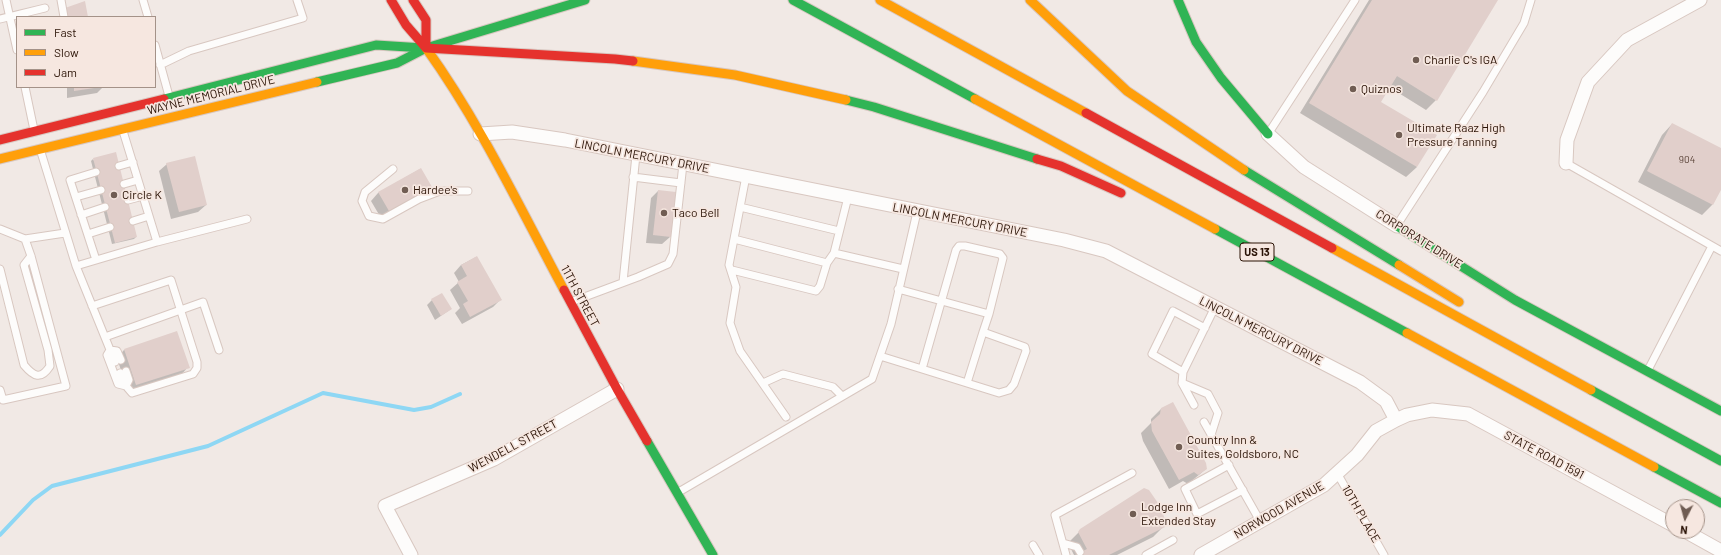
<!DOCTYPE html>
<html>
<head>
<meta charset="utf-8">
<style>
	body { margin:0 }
	#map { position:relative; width:1721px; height:555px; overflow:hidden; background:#f1e9e5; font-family:Barlow,sans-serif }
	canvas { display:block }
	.legend { position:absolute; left:16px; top:16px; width:140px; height:72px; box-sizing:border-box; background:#f6e7e0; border:1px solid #a49288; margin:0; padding:5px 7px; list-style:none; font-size:12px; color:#2a1205 }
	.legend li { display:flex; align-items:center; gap:8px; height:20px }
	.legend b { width:20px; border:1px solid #a49288 }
	.north { position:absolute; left:1665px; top:499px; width:40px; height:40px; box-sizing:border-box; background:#f6e7e0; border:1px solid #a49288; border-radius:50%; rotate:186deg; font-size:11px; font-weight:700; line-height:16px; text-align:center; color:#2a1205 }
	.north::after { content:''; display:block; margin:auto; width:14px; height:18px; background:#705d53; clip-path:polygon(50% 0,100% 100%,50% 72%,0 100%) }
</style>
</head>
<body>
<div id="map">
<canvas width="1721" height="555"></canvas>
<ul class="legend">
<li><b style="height:5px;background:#30b455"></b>Fast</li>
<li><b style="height:5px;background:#ff9f0a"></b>Slow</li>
<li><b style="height:5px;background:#e5322d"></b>Jam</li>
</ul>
<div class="north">N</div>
</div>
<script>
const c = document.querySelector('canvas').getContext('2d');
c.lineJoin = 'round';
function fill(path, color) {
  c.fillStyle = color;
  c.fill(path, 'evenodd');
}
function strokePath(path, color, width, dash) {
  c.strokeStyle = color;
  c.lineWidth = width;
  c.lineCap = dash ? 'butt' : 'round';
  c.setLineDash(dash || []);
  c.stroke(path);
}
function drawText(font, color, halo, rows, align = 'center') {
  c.font = font + ' Barlow,sans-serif';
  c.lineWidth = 3.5;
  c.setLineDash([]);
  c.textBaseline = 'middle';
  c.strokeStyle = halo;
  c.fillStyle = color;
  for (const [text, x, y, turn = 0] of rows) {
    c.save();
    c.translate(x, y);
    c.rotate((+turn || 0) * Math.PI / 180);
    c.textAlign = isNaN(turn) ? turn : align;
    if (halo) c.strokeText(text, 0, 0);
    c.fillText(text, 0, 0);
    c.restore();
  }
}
const shadow = new Path2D(`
	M1369,0H1497L1436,100L1426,110L1389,87L1380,102L1417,167L1406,177L1300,113Z
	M67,87H103L97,93L67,98Z
	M1672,124L1721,150V188L1712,205L1702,215L1638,182L1662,135Z
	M93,159L136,237L134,239L112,244L91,161Z
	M167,164L206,205L198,212L171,219L159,171Z
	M420,169L430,187L423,194L381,218L371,201L378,193Z
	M658,191L670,237L662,244L646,243L651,198Z
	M476,257L500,300L493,307L462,324L455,313L460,308L450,290L459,282L454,273L461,265Z
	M432,300L451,309L435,320L427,305Z
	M124,350L188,367L181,375L128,392L117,358Z
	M1161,409L1206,469L1188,484L1183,481L1169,489L1143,441L1141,433L1151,423V419Z
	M1164,526L1153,537L1117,555H1074L1068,543L1081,530Z`);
const stream = new Path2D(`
	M0,535L33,500L52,486L208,446L323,393L414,410L431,407L460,394`);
const building = new Path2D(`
	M1372,0H1498L1437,101L1397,76L1381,102L1437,135L1417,167L1309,103Z
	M85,1L88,17H66L65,8Z
	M74,87H94V88L74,91Z
	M1672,123L1721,148V190L1713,205L1647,171Z
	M116,152L137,237L115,243L93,158Z
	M195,156L207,205L179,212L166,163Z
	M421,168L432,187L389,211L378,192Z
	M658,190L676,192L671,237L653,235Z
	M477,256L502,300L470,317L463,304L468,301L457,282L467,276L461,265Z
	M442,293L452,309L441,316L431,299Z
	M177,331L190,368L136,385L124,349Z
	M1173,402L1206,463L1207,469L1198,475L1194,472L1179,480L1152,431L1151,422L1160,414L1161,408Z
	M1144,488L1149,490L1160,506L1166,522L1165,527L1109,555H1075L1087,549L1078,532L1080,529Z`);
const lane = new Path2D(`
	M6,0L17,50
	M61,0L64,17
	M143,0L148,17
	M0,19L45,8
	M155,45L169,96
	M160,65L189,51L303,18L297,0
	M25,87L34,130
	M1268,134L1355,0
	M40,149L76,266L157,242L123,131
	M1566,163L1721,251
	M119,166L133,162
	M393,169L365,192L362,201L369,216L383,219L419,199L440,191H468
	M746,176L729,265L736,287L730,323L740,351L786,417
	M633,177L681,183
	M124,184L138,180
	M76,197L101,190
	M128,200L143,196
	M740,207L839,231
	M81,215L105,207
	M133,221L149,216
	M1397,225L1483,92L1524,23L1531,0
	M0,229L25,239
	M88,234L110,227
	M734,239L827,263
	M157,242L247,219
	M834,253L903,269
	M96,260L70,180L96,172
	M76,266L115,362
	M0,269L24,365C34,377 41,380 50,366L48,350L24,265L31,256
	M732,270L816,291L820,286L827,263L834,253L848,197
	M623,282L636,155
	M571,302L638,277L668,264L673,254L683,164
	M92,306L171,280L197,362V368L193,374L132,393L126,386L120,373
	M105,337L203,302L219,350
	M880,356L922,369L956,250L959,246H965L1000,254L1003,258L989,314L898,289
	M121,360L117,351L110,350L107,355L118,384L126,386L129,380L126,371
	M922,369L999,393L1009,390L1014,384L1026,351L1025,347L983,332L989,314
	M1648,370L1712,246
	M1183,372L1152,354L1173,311L1205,328
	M763,383L783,374L833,387L842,396
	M967,383L983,332
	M1182,383L1208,394L1218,413L1211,435
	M0,390L3,400L66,386L31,256L25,239L65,233
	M1194,405L1182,383L1183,372L1215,307
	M1204,422L1260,521
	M1229,465L1185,489L1197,514L1243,490
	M1337,473L1384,555
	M677,493L872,379L891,324L917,212
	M1063,543L1077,547L1080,552
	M1033,545L1039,555
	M1066,555L1055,515L1132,473
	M1146,555L1173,540`);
const street = new Path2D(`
	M480,134L512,132L565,140L1064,240L1106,251L1360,382L1386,401L1396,420
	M1268,134L1304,167L1397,226
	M1566,163L1567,140L1588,82L1627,40L1700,0
	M1685,531L1721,551
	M411,555L385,506L494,459L617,389
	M1201,555L1324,485L1357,455L1376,431L1396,420L1407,415L1432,410L1468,414L1673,525`);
const fast = new Path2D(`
	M793,0L975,99
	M1178,0L1196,42L1221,78L1268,134
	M317,82L397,63L426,48L585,0
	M164,99L376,45L424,48
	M846,100L874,107L1037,159
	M1244,170L1399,265
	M1397,226L1515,300L1721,411
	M1215,229L1407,333
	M1591,390L1721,461
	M647,441L713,555
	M1654,467L1721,503`);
const slow = new Path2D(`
	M880,0L1086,113
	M1030,0L1127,91L1244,170
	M426,48C480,123 520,208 564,290
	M633,61L735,75L846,100
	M975,99L1215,229
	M0,159L317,82
	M1332,248L1591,390
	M1399,265L1459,302
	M1407,333L1654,467`);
const jam = new Path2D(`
	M391,0L406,25L426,48L615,59L633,61
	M413,0L426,20V48
	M1086,113L1332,248
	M0,140L164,99
	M1037,159L1061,166L1121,193
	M564,290L617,389L647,441`);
const markers = [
	[1416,60,4,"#705d53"],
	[1353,89,4,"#705d53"],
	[1399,135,4,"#705d53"],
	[405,190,4,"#705d53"],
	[114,195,4,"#705d53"],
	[664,213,4,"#705d53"],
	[1179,447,4,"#705d53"],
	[1133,514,4,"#705d53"]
];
const numberNames = [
	["904",1687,160]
];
const shields = [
	[1257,252,34]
];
const shieldNames = [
	["US 13",1257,252]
];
const poiNames = [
	["Charlie C's IGA",1424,60],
	["Quiznos",1361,89],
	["Ultimate Raaz High",1407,128],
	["Pressure Tanning",1407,142],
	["Hardee's",413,190],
	["Circle K",122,195],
	["Taco Bell",672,213],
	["Country Inn &",1187,440],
	["Suites, Goldsboro, NC",1187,454],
	["Lodge Inn",1141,507],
	["Extended Stay",1141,521]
];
const streetNames = [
	["WAYNE MEMORIAL DRIVE",211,95,-14],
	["LINCOLN MERCURY DRIVE",642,156,11],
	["LINCOLN MERCURY DRIVE",960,220,11],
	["CORPORATE DRIVE",1419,239,32],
	["11TH STREET",580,296,62],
	["LINCOLN MERCURY DRIVE",1261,331,27],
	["WENDELL STREET",513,446,-28],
	["STATE ROAD 1591",1544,455,28],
	["NORWOOD AVENUE",1279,510,-30],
	["10TH PLACE",1361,514,60]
];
fill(shadow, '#0003');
strokePath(stream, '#8ed7f4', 4);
fill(building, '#e1cfcb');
strokePath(lane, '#d8c7c0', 9);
strokePath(street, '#d8c7c0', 15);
strokePath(fast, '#d8c7c0', 11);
strokePath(slow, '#d8c7c0', 11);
strokePath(jam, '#d8c7c0', 11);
strokePath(lane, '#fdfcfb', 7);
strokePath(street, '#fdfcfb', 13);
strokePath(fast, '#30b455', 9);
strokePath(slow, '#ff9f0a', 9);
strokePath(jam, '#e5322d', 9);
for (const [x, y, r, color] of markers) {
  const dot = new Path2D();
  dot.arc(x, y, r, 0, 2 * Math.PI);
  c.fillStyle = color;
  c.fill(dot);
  strokePath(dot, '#f6e7e0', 1.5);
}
drawText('10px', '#5a4338', null, numberNames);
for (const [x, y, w] of shields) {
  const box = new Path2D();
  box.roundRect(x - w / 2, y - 9, w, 18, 3);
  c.fillStyle = '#f6e7e0';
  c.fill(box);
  strokePath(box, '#2a1205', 1);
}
drawText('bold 11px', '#2a1205', null, shieldNames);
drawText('12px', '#2a1205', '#f6e7e0', poiNames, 'left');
drawText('12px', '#2a1205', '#f6e7e0', streetNames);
</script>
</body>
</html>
